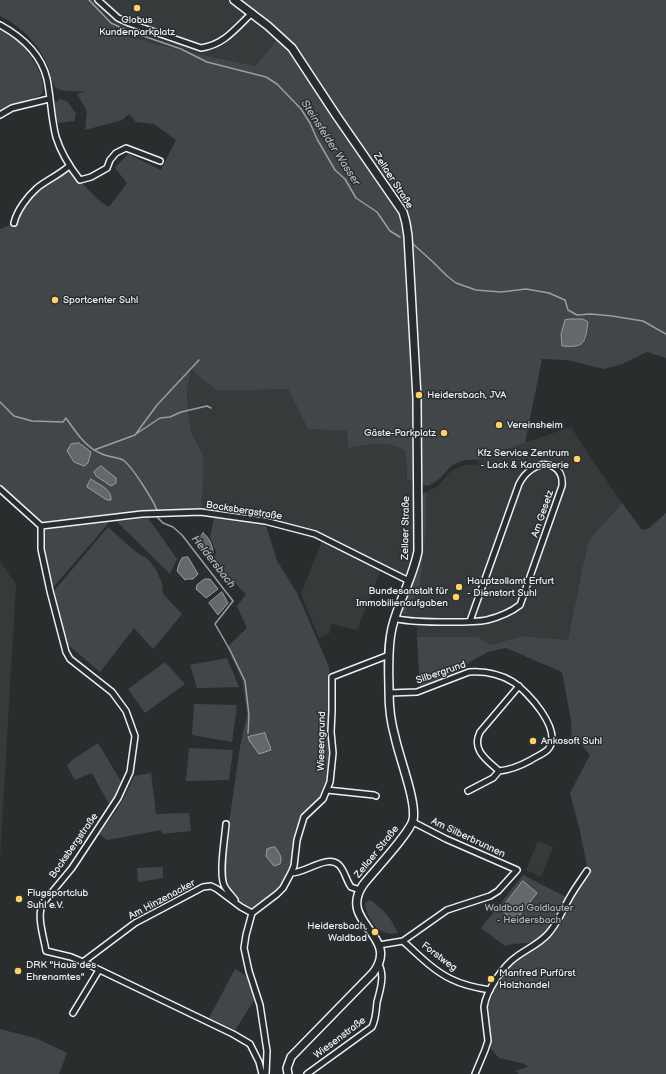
<!DOCTYPE html>
<html>
<head>
<meta charset="utf-8">
<style>
	body { margin:0 }
	canvas { display:block; background:#2a2d2e }
</style>
</head>
<body>
<canvas width="666" height="1074"></canvas>
<script>
const c = document.querySelector('canvas').getContext('2d');
c.lineJoin = 'round';
function fill(path, color) {
  c.fillStyle = color;
  c.fill(path, 'evenodd');
}
function strokePath(path, color, width, dash) {
  c.strokeStyle = color;
  c.lineWidth = width;
  c.lineCap = dash ? 'butt' : 'round';
  c.setLineDash(dash || []);
  c.stroke(path);
}
function drawText(font, color, halo, rows, align = 'center') {
  c.font = font + ' "Balsamiq Sans",sans-serif';
  c.lineWidth = 3;
  c.setLineDash([]);
  c.textBaseline = 'middle';
  c.strokeStyle = halo;
  c.fillStyle = color;
  for (const [text, x, y, turn = 0] of rows) {
    c.save();
    c.translate(x, y);
    c.rotate((+turn || 0) * Math.PI / 180);
    c.textAlign = isNaN(turn) ? turn : align;
    if (halo) c.strokeText(text, 0, 0);
    c.fillText(text, 0, 0);
    c.restore();
  }
}
const built = new Path2D(`
	M85,0H229L277,39L257,66L184,51L121,35Z
	M191,367L202,379L218,391L288,389L308,429L347,431L348,448L380,444L397,446L406,450L407,480L415,482V552L412,566L407,574H399L336,543L265,521L201,512L203,455L192,434L188,413L187,390Z
	M571,427L590,457L622,503L588,541L568,640L523,636L489,645L478,637H417V619L405,616L410,601L419,593L426,531V492L438,486L451,471L457,468L465,465H478L480,455L500,451Z
	M322,541L381,570L357,630L331,624L329,634L319,638L301,594Z
	M0,562L16,584L0,859Z
	M538,841L553,847L541,877L526,870Z`);
const green = new Path2D(`
	M0,0H92L121,35L184,51L256,66L277,39L290,50L397,205L404,223L414,404L415,482L407,480L406,451C388,440 368,445 348,448L347,431L308,429L288,389L218,391L202,379L191,368L187,390L188,413L192,434L203,455V483L201,512L113,518L50,591L41,549V526L0,489V229H1L16,222L15,219L31,194L69,166C81,181 92,197 109,207L127,183L115,168L128,154L161,170L176,140L154,124L136,122L129,114L122,120L85,130L87,111L77,94L85,92C79,91 59,92 55,87C51,82 50,70 47,64C38,43 21,26 0,16Z
	M238,0H666V358L647,352L622,364L604,369L567,360L542,359L525,443L500,451L480,455L479,460C444,457 451,477 427,486L420,483L419,405L422,404L417,405L406,223L355,137L293,46ZM571,319H583L588,322L586,338L583,343Z
	M0,29C8,33 17,39 23,46C33,57 47,80 42,94C34,99 26,100 17,103C11,105 5,108 0,112Z
	M60,99L68,102L76,114L74,121L59,123L56,121L54,108L55,103Z
	M426,492V531L419,593L410,601L405,616L400,609L412,579L420,496Z
	M622,503L642,530L648,529L666,513V1074H519L515,1071L528,1067L525,1064L499,1058L491,1049L488,1003L501,974L516,958L540,942L512,944L505,946L481,928L523,875L570,899L588,871L580,831L570,793L590,755L581,744H572L571,720L562,672L506,648L488,652L468,663L462,670L420,688L417,637H478L490,645L523,636L568,640L588,541Z
	M148,518L156,529L177,559L170,574L116,521Z
	M214,518L266,526L277,561L297,593L329,667L331,753L328,782L321,798L302,816L292,866L282,886L276,892L251,908L244,905L230,889L225,871V858L229,823L240,747L247,714L243,682L227,647L247,628L237,606L246,594L213,562L216,552L210,537Z
	M108,527L136,552L148,559L156,570L162,583L163,594L182,614L153,649L134,628L100,672L68,645L63,629L54,591Z
	M227,658L239,687L197,688L190,665Z
	M165,662L185,684L145,713L128,689Z
	M194,704L237,705L232,742L192,735Z
	M98,743L122,783L110,806L92,773L75,780L67,766L72,760Z
	M189,748L233,750L229,780L186,781Z
	M151,773L156,814L189,813L191,831L162,834L161,830L107,840L99,834C113,816 126,798 134,776Z
	M163,867V878L138,882L137,868Z
	M370,900C383,909 391,918 398,933C379,938 367,919 365,903Z
	M235,969L249,978L255,999L235,1030L209,1018Z
	M0,1029L38,1039L67,1053L59,1074H0Z`);
const water = new Path2D(`
	M571,319H583L588,322C585,343 585,348 562,346L561,334L565,320Z
	M79,443L91,452L88,463L84,466L74,462L67,451L71,444Z
	M101,466L116,478V483L111,486L96,476L94,472Z
	M91,479C99,485 112,489 111,500H107L87,487Z
	M203,533C209,537 213,546 213,553L209,554C198,549 194,542 203,533Z
	M188,557L198,574L193,579H187L185,580L177,571L179,564L182,558Z
	M205,579H210L218,589L206,598L196,589L197,585Z
	M222,592L228,603L218,615L209,603Z
	M265,733C266,739 270,744 271,750L259,754L249,740L248,737Z
	M275,847C279,853 283,857 280,864L274,866L266,856L267,849Z
	M523,881L537,893L515,921L501,910Z`);
const stream = new Path2D(`
	M89,0L111,23L126,30L181,49L207,62L266,77L277,84L301,109L310,123L317,139L335,170L345,179L356,198L377,212L390,231L400,237
	M413,244L433,262L447,276L456,283L476,290L501,292L526,289L549,293L565,300L568,310L577,315L591,314L612,316L643,321L666,334
	M0,402L14,416L32,421L63,422L66,418C75,431 86,448 102,454C108,457 117,457 123,460C132,466 153,500 157,510
	M136,434L160,418L170,417L181,412L207,406L211,408
	M94,450L135,435L157,405L199,360
	M158,518L163,523L173,527L182,535L233,601L215,624L230,650L245,681L249,715L248,733`);
const street = new Path2D(`
	M98,0L118,18L129,23L201,48C224,45 236,28 252,13
	M0,25C22,37 41,54 47,79C51,98 51,118 56,137C61,153 69,166 80,180L91,177L107,168L110,160L116,153L126,148L160,161
	M0,115L12,108L49,99
	M14,223C17,210 28,196 37,188C47,180 59,175 69,166
	M0,489L41,526L142,514L201,512L222,515L265,521L315,534L409,581
	M41,526V549L50,591L66,652L70,659L112,692L126,711L135,736L130,772L118,798L72,868L43,903C36,916 44,937 46,951L71,957L83,962L233,1034L250,1044L259,1062L262,1074
	M395,618C407,623 472,623 487,620C499,617 511,612 520,605L562,486C564,467 547,459 532,469C526,473 522,478 519,484L470,621
	M389,693L417,692L469,672C484,671 500,674 513,682C528,692 562,729 549,748C545,754 536,756 531,760C520,766 511,770 499,771C487,760 471,750 480,732L519,686
	M327,790L374,795L376,796
	M468,791L493,778L499,771
	M226,824C225,838 218,876 225,887C228,892 232,896 235,900
	M291,873C306,873 327,854 339,865C345,871 346,880 351,887L360,890
	M403,941C417,954 434,971 451,979C463,985 477,988 490,990
	M379,945L403,941L447,910L490,896L498,891L517,870L446,839L413,822
	M83,962L135,923L203,887L211,886L217,889L241,907L252,913
	M73,1013L99,970
	M266,1074L267,1051L260,1005L249,971L244,948L246,935L252,913L277,894L283,888L291,873L294,866L297,840L304,817L323,799L330,782L333,753L331,732L332,711V677L389,655
	M307,1074L372,1027C376,1019 376,1011 377,1002C380,991 385,975 379,965
	M475,1074L485,1050L488,1041L484,1007C486,991 503,966 516,957C527,949 539,944 548,934C558,923 563,909 570,897C575,888 581,880 587,871`);
const secondary = new Path2D(`
	M234,0L268,26L292,48L336,115L403,212L406,223L408,236L417,398L418,551C413,578 398,602 392,628C387,649 389,672 389,692C389,707 391,723 395,737C399,757 417,802 413,820C410,833 373,872 363,885C337,923 402,936 373,973L291,1057L287,1068L288,1074`);
const markers = [
	[137,8,4,"#ffd166"],
	[55,300,4,"#ffd166"],
	[419,395,4,"#ffd166"],
	[499,425,4,"#ffd166"],
	[444,433,4,"#ffd166"],
	[577,459,4,"#ffd166"],
	[459,587,4,"#ffd166"],
	[456,597,4,"#ffd166"],
	[533,741,4,"#ffd166"],
	[19,899,4,"#ffd166"],
	[375,932,4,"#ffd166"],
	[18,971,4,"#ffd166"],
	[491,979,4,"#ffd166"]
];
const poiNames = [
	["Globus",137,20,"center"],
	["Kundenparkplatz",137,32,"center"],
	["Sportcenter Suhl",63,300],
	["Heidersbach, JVA",427,395],
	["Vereinsheim",507,425],
	["Gäste-Parkplatz",436,433,"right"],
	["Kfz Service Zentrum",569,453,"right"],
	["- Lack & Karosserie",569,465,"right"],
	["Hauptzollamt Erfurt",467,581],
	["- Dienstort Suhl",467,593],
	["Bundesanstalt für",448,591,"right"],
	["Immobilienaufgaben",448,603,"right"],
	["Ankosoft Suhl",541,741],
	["Flugsportclub",27,893],
	["Suhl e.V.",27,905],
	["Heidersbach,",367,926,"right"],
	["Waldbad",367,938,"right"],
	["DRK \"Haus des",26,965],
	["Ehrenamtes\"",26,977],
	["Manfred Purfürst",499,973],
	["Holzhandel",499,985]
];
const streetNames = [
	["Zellaer Straße",393,181,57],
	["Bocksbergstraße",244,511,9],
	["Am Gesetz",543,514,-71],
	["Zellaer Straße",406,528,-89],
	["Silbergrund",441,673,-19],
	["Wiesengrund",322,741,-89],
	["Am Silberbrunnen",468,838,25],
	["Bocksbergstraße",74,846,-55],
	["Zellaer Straße",377,852,-51],
	["Am Hinzenacker",162,900,-28],
	["Forstweg",439,957,37],
	["Wiesenstraße",340,1038,-37]
];
const parkNames = [
	["Waldbad Goldlauter",529,908],
	["- Heidersbach",529,920]
];
const waterNames = [
	["Steinsfelder Wasser",330,143,57],
	["Heldersbach",213,562,52]
];
fill(built, '#363a3b');
fill(green, '#424648');
fill(water, '#63686b');
strokePath(water, '#989fa3', 1);
strokePath(stream, '#989fa3', 1.5);
strokePath(street, '#e8f1f8', 8);
strokePath(secondary, '#e8f1f8', 10);
strokePath(street, '#2a2d2e', 5);
strokePath(secondary, '#2a2d2e', 7);
for (const [x, y, r, color] of markers) {
  const dot = new Path2D();
  dot.arc(x, y, r, 0, 2 * Math.PI);
  c.fillStyle = color;
  c.fill(dot);
  strokePath(dot, '#2a2d2e', 1.5);
}
drawText('10px', '#e8f1f8', '#2a2d2e', poiNames, 'left');
drawText('10px', '#e8f1f8', '#2a2d2e', streetNames);
drawText('10px', '#aeb5ba', '#2a2d2e', parkNames);
drawText('italic 11px', '#acb3b9', '#2a2d2e', waterNames);
</script>
</body>
</html>
